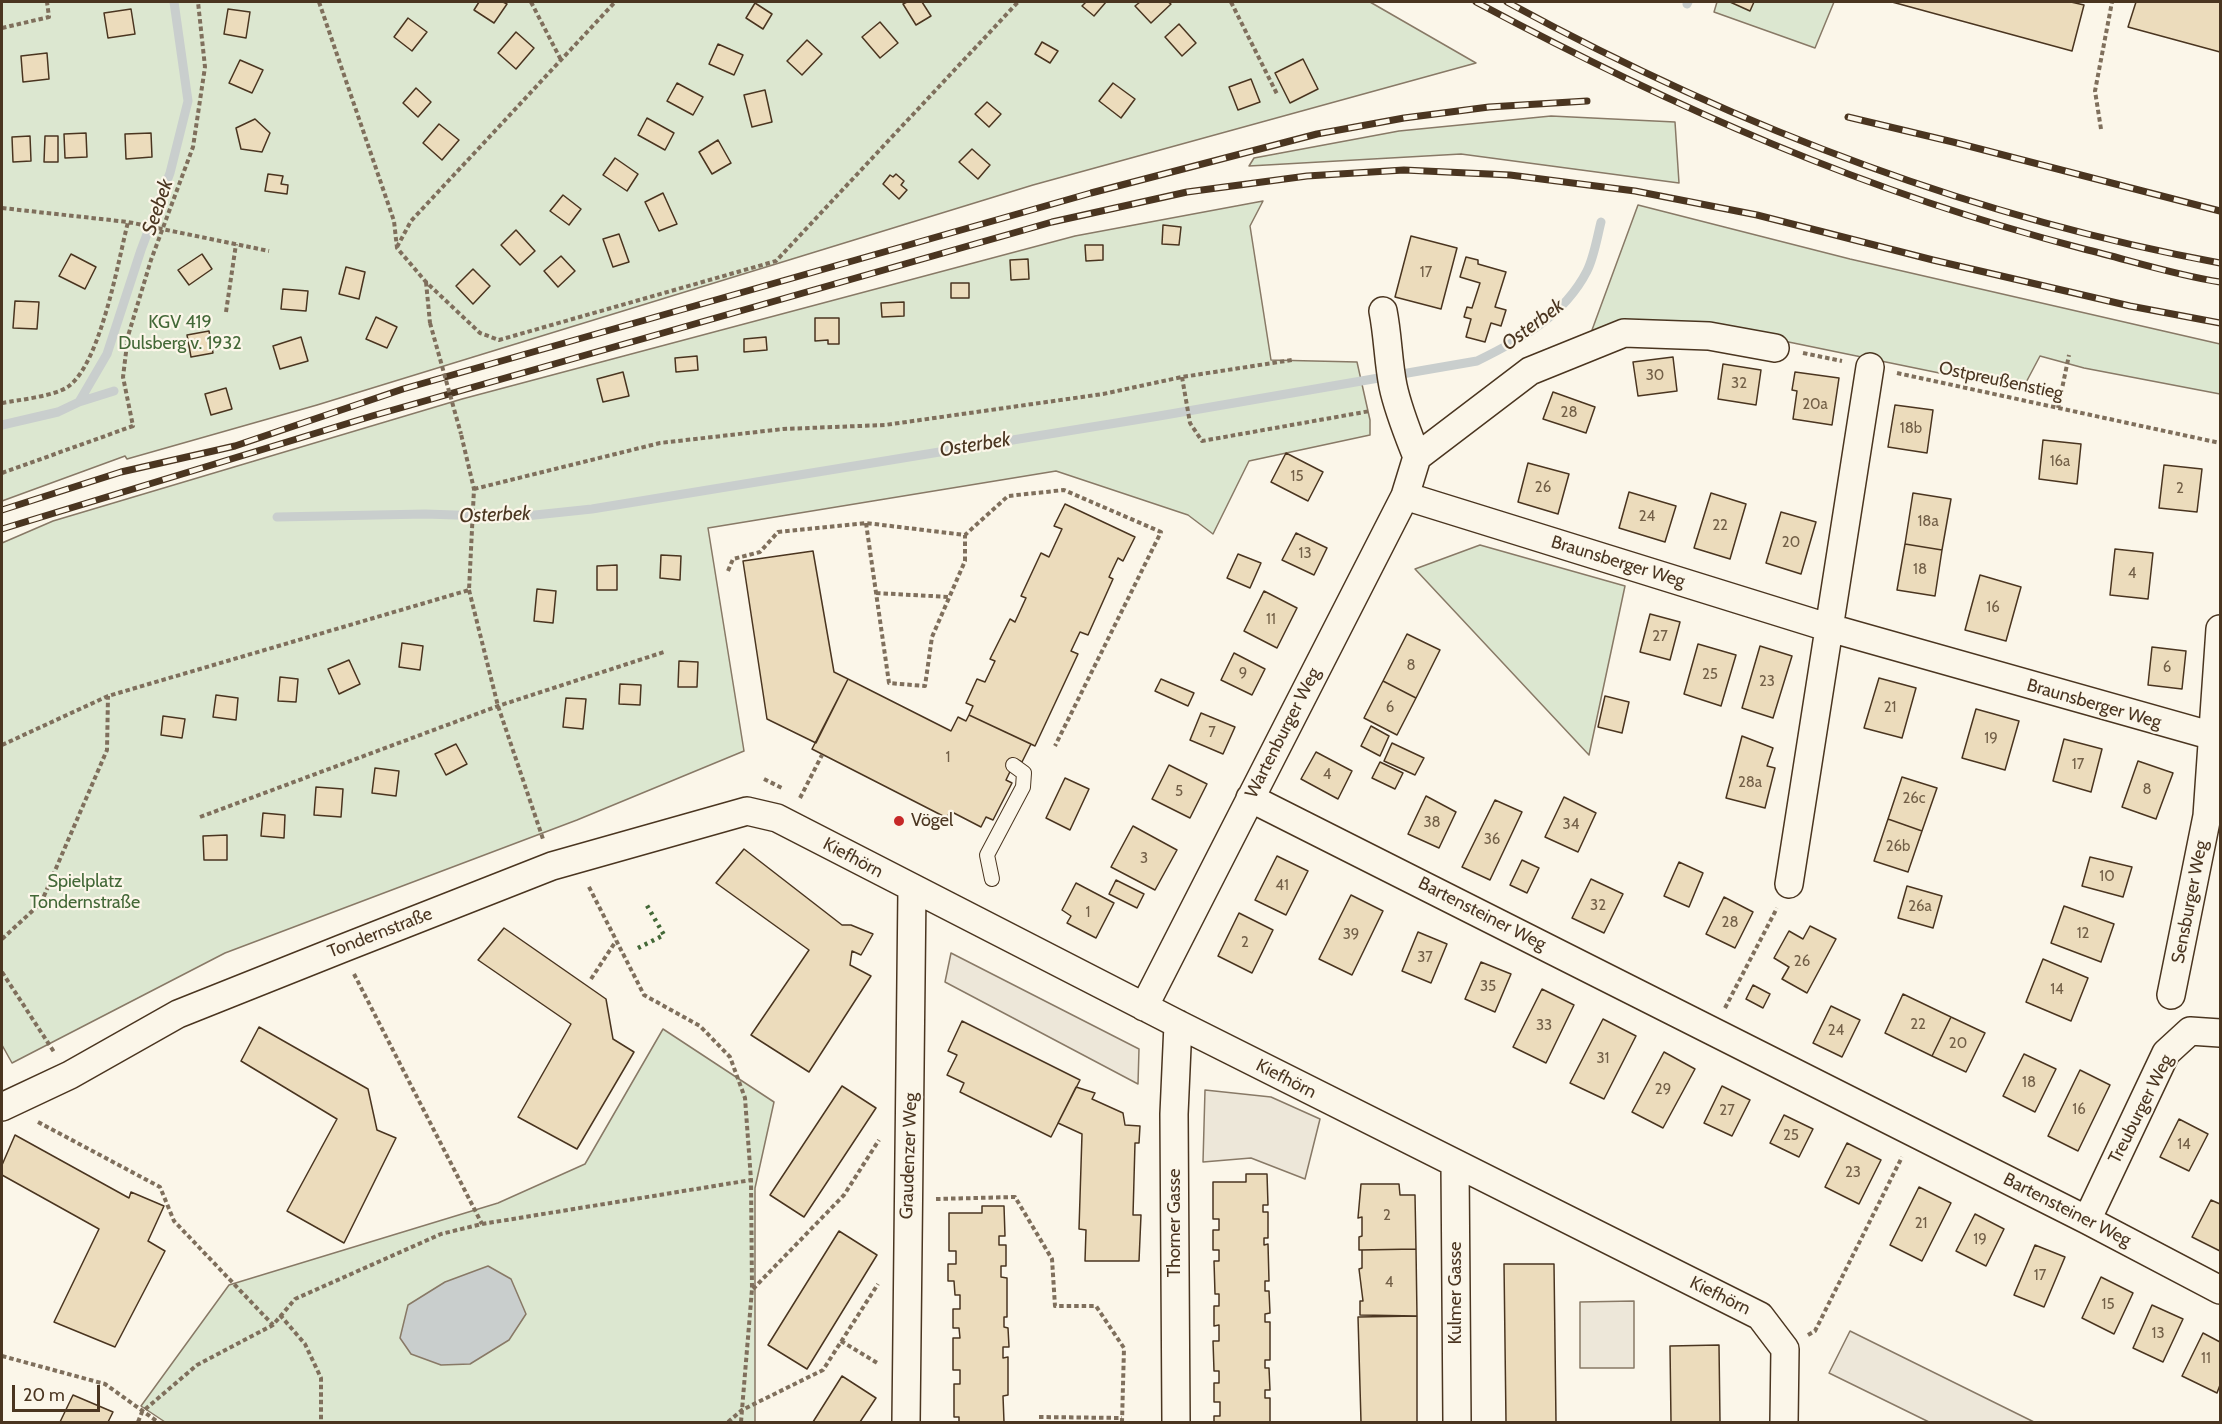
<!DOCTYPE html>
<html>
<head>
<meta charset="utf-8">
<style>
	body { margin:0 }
	#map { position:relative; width:2222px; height:1424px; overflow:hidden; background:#fbf6e9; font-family:Cabin,sans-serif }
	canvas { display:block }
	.frame { position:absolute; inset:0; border:3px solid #4a3520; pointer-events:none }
	.scale { position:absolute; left:12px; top:1385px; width:88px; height:27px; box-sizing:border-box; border:3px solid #4a3520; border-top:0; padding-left:8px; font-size:18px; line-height:21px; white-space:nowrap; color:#4a3520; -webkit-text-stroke:4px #fbf6e9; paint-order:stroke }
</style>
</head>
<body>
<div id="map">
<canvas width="2222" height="1424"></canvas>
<div class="frame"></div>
<div class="scale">20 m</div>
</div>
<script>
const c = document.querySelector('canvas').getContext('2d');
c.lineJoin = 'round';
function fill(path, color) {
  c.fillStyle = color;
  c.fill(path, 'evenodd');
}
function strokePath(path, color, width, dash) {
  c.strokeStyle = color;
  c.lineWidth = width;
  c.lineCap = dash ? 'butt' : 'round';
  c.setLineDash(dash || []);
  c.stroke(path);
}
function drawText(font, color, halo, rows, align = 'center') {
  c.font = font + ' Cabin,sans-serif';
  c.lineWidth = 4.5;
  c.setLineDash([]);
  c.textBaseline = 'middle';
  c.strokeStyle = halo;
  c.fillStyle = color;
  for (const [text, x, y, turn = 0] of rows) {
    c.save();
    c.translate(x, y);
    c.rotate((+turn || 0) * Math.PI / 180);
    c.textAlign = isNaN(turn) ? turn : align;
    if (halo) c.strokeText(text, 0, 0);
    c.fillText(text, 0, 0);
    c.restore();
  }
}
const green = new Path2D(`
	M2,2H1370L1476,63L1033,185L317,405L127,459L125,456L2,501Z
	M1717,2H1834L1815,48L1714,12Z
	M1551,116L1675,122L1679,183L1461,154L1249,166L1254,158L1399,131Z
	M1263,201L1250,226L1271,360L1357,362L1370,420V435L1249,461L1213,534L1188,515L1056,471L708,528L744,751L577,820L225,953L12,1063L2,1045V543L53,521L462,399L1075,236Z
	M1638,205L1850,259L2220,344V394L2084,368L2040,356L2022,390L1701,324L1592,330Z
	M1480,545L1625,586L1589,755L1415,569Z
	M663,1029L774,1102L755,1188V1422H165L141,1406L229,1285L498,1203L585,1164Z`);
const parking = new Path2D(`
	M951,953L1139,1049L1138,1084L945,982Z
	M1205,1090L1271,1097L1320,1119L1305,1179L1251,1158L1203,1162Z
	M1634,1301V1368H1580V1302Z
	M1850,1331L2034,1422H1929L1829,1373Z`);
const water = new Path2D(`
	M488,1266L511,1279L526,1314L509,1340L470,1364L441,1365L411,1354L400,1338L408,1305L445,1282Z`);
const stream = new Path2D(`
	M1687,4L1688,2
	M79,402L107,354L141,250L170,173L188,101L174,2
	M2,425L58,412L79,402L114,391
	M277,517L425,514L516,517L592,509L1159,416L1477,361C1520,340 1564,316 1587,271C1594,257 1597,238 1601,222`);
const building = new Path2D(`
	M479,2H503L507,4L494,23L474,10Z
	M907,2H922L931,16L916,25L903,4Z
	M1086,2H1106L1094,16L1082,6Z
	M1140,2H1168L1171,4L1151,23L1135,6Z
	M1730,2H1754L1750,11Z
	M1892,2H2071L2084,5L2072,51Z
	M2136,2H2220V52L2128,27Z
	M755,3L772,14L763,29L746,18Z
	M131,9L135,34L108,38L104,13Z
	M228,9L250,12L246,38L224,34Z
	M408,18L427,32L412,51L394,37Z
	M880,22L898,43L880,58L862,37Z
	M1179,24L1196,43L1182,56L1165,37Z
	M516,32L534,48L516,69L498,53Z
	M807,40L822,54L802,75L787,61Z
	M1042,42L1058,51L1050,63L1035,54Z
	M718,44L743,55L734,75L709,64Z
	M47,53L49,79L23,82L21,56Z
	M1303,59L1318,89L1290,103L1275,73Z
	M240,60L263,70L252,93L229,83Z
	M1251,79L1260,102L1238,110L1229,87Z
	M677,83L703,97L693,115L667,101Z
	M1113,83L1135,99L1121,118L1099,101Z
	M416,88L431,102L418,117L403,103Z
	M765,90L772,122L752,127L744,95Z
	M987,102L1001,114L989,127L975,114Z
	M647,118L674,133L665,150L638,135Z
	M255,119L270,133L262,152L241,149L236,128Z
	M439,124L459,140L442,160L423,143Z
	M86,133L87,157L65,158L64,134Z
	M151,133L152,157L126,159L125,134Z
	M30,136L31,161L13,162L12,137Z
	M45,136H58V162H44Z
	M718,140L731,163L712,174L699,152Z
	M972,149L990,165L978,179L959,162Z
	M615,158L638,174L627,191L603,175Z
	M268,174L283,176L281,184L288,185L287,194L265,191Z
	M896,174L904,181L901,185L907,190L899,199L883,184L890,175L893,177Z
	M663,193L677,224L659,231L645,202Z
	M563,195L581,209L569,225L550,211Z
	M1163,225L1181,227L1179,245L1162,244Z
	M516,230L535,251L520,265L501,245Z
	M619,234L629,262L613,267L603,239Z
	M1411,236L1457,248L1441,309L1395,297Z
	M1085,245H1103V260L1086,261Z
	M71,254L96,267L85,289L59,276Z
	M202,254L212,269L189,285L178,270Z
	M561,256L575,271L558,287L544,271Z
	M1466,257L1478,260V264L1506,272L1495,307L1506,310L1501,326L1491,323L1485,342L1466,337L1471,319L1464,317L1467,307L1472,308L1480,283L1460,277Z
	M1028,259L1029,279L1011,280L1010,260Z
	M346,267L365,272L359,299L339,294Z
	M473,269L490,286L473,304L456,286Z
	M951,283H969V298H951Z
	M283,289L308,291L306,311L281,309Z
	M15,301L39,302L37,329L13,328Z
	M904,302V316L882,317L881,303Z
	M376,317L397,327L387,348L366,339Z
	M815,318H839V344H828V340L815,341Z
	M209,331L213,353L191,357L187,335Z
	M301,337L308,361L280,369L273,346Z
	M766,337L767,350L744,352V339Z
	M697,356L698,370L676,372L675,358Z
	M1673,357L1677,391L1638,396L1633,362Z
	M1723,364L1761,370L1756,405L1718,399Z
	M623,372L629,396L603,402L597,379Z
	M1795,372L1839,378L1832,425L1793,419L1797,391L1792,390Z
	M226,388L232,409L211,415L205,394Z
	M1553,392L1595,407L1586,433L1543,419Z
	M1895,405L1933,410L1927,453L1888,447Z
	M2043,440L2081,444L2077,484L2039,479Z
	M1286,453L1323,472L1308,501L1271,482Z
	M1528,463L1569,474L1558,514L1518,502Z
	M2164,465L2202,469L2197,512L2159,508Z
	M1629,492L1676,506L1665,542L1619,528Z
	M1711,493L1746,504L1730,559L1694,548Z
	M1913,493L1951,499L1942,550L1905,544Z
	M1065,504L1135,537L1123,561L1118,558L1109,577L1113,579L1088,635L1080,632L1071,651L1078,654L1035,746L969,715L973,706L966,703L977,679L985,682L995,661L990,659L1010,619L1015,622L1026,598L1021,596L1041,553L1049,557L1062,529L1054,526Z
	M1781,512L1816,522L1801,574L1766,563Z
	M1296,533L1327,548L1314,575L1282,560Z
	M1905,544L1942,550L1935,596L1897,590Z
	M2115,549L2153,553L2148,599L2110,595Z
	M813,551L834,672L848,679L816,743L767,719L743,561Z
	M1238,554L1261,563L1250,588L1227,578Z
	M661,555L681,556L680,580L660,578Z
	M617,565V590H597V566Z
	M1980,575L2021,587L2006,641L1965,630Z
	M537,589L556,591L553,623L534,621Z
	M1264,591L1297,608L1277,648L1244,631Z
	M1650,614L1680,622L1670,660L1640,652Z
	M1407,634L1440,650L1416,698L1383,681Z
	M402,643L423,646L420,670L399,667Z
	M1698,644L1736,655L1721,706L1684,694Z
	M1760,646L1792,656L1773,718L1742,708Z
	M2152,647L2186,651L2182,689L2148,685Z
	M1234,653L1265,669L1252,695L1221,680Z
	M349,660L360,684L339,694L328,669Z
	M679,661L698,662L697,687H678Z
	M280,677L298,679L296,702L278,701Z
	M1879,678L1916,688L1902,738L1864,728Z
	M848,679L951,731L958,717L966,721L969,715L1031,744L1022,762L1016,759L1006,780L1012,783L993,820L986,817L981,827L950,811L947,818L812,749Z
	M1161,679L1194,693L1188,706L1155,691Z
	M1383,681L1416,698L1397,735L1364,718Z
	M620,684L641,685L640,705L619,704Z
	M216,695L238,698L236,720L213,717Z
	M1605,696L1629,702L1622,733L1598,727Z
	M566,698L586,699L583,729L563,727Z
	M1976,709L2019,721L2005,770L1962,758Z
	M1201,713L1235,727L1223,754L1190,740Z
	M163,716L185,719L182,738L161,735Z
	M1371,726L1389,736L1380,756L1361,746Z
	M1742,736L1773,748L1767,766L1775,768L1765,808L1726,798Z
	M2064,739L2102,749L2091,792L2053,781Z
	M1392,743L1424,758L1415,775L1384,761Z
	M456,744L467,764L446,775L435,754Z
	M1316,752L1352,771L1338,799L1301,779Z
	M2138,761L2173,773L2156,819L2122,807Z
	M1380,762L1403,773L1395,789L1372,778Z
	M1169,765L1207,784L1190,818L1152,799Z
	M375,768L399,771L396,796L372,793Z
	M1902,777L1937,788L1922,831L1888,819Z
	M1065,778L1089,789L1070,830L1046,818Z
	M316,787L343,789L341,817L314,815Z
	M1426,796L1456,812L1439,848L1408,834Z
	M1564,797L1596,813L1578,852L1545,837Z
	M1495,800L1522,812L1490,880L1462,867Z
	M263,813L285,815L284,838L261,836Z
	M1888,819L1922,831L1908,872L1874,861Z
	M1133,826L1177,850L1155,890L1111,867Z
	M227,835V860H204L203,836Z
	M744,849L842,925H851L873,934L861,955L852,951L850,965L871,976L809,1072L751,1035L809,950L716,883Z
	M1277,856L1308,871L1286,915L1255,900Z
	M2090,857L2132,867L2123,897L2082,886Z
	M1522,860L1539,868L1527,893L1510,885Z
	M1679,862L1703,873L1689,907L1664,896Z
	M1591,879L1623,894L1604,933L1572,918Z
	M1116,880L1144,894L1137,908L1109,894Z
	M1076,883L1114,903L1096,938L1067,923L1071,916L1062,910Z
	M1907,886L1942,896L1933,928L1898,918Z
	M1351,895L1383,911L1352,975L1319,959Z
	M1724,897L1753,912L1735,948L1706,934Z
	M2064,906L2114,924L2101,962L2051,943Z
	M1239,913L1273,930L1252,973L1218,956Z
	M1810,926L1836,939L1807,993L1782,979L1789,967L1774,958L1789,931L1803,939Z
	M504,928L606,999L613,1039L634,1052L577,1149L518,1117L571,1024L478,960Z
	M1418,932L1447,944L1431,983L1402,971Z
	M2043,959L2088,978L2071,1021L2026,1002Z
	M1481,962L1511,974L1495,1012L1465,999Z
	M1753,985L1770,994L1763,1008L1746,999Z
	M1542,989L1574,1005L1546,1063L1513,1047Z
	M1903,994L1951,1017L1932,1056L1885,1033Z
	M1831,1006L1860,1020L1842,1057L1813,1043Z
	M1951,1017L1985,1033L1966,1072L1932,1056Z
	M1603,1019L1636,1036L1604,1099L1570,1083Z
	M962,1021L1080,1080L1051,1137L960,1092L964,1083L947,1075L957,1055L948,1051Z
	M259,1027L368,1089L377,1130L396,1138L344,1243L287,1211L337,1119L241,1061Z
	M1664,1052L1695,1069L1663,1128L1632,1112Z
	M2024,1054L2056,1069L2035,1112L2003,1096Z
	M2080,1070L2110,1085L2078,1151L2048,1136Z
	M842,1086L876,1108L804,1217L770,1195Z
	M1722,1086L1750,1100L1732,1136L1704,1123Z
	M1076,1087L1095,1093L1092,1099L1123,1113L1125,1125L1140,1126L1139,1143H1135L1133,1215H1141L1139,1261H1085L1086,1230L1079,1229L1082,1134L1058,1123Z
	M1784,1115L1813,1129L1799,1157L1770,1143Z
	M2179,1119L2208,1134L2189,1171L2160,1157Z
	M15,1135L129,1198L131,1192L164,1206L148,1241L165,1251L115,1347L54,1322L99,1229L2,1175V1165Z
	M1847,1143L1881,1160L1859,1204L1825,1187Z
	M1246,1174H1267L1268,1205H1263V1212H1268V1238H1264V1245L1268,1244L1269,1281H1265V1291H1269L1270,1313L1265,1314V1322H1270V1360H1265V1368H1269L1270,1390H1265V1398H1270V1422H1214V1416H1220V1402H1214V1383H1219V1371H1214L1213,1341H1219V1325L1214,1326V1306H1219V1294H1215L1214,1261H1219V1250H1213V1230H1219V1219H1213V1182H1246Z
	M1361,1184H1399L1400,1195H1415L1416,1249L1359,1250V1237L1362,1236V1217L1358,1218Z
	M1919,1187L1951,1203L1922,1261L1890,1245Z
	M2211,1200L2220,1204V1251L2192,1237Z
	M982,1206H1004L1005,1236H999V1245H1006V1266H1001V1277L1007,1278V1317H1004V1327L1008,1328L1009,1347H1003V1358L1008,1357V1395L1003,1396L1004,1422H1031H959V1417H954V1384H960V1370H953V1338H960L959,1328H953V1309H960V1295H955L954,1281H948V1264H956V1251H949V1213H982Z
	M1975,1214L2004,1229L1986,1266L1956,1251Z
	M839,1231L877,1255L807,1369L768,1345Z
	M2035,1245L2065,1257L2044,1307L2014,1295Z
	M1416,1249L1417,1316L1360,1315V1301H1363L1359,1269L1362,1268V1250Z
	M1504,1264H1554L1556,1422H1506Z
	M2101,1277L2133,1293L2114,1334L2082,1318Z
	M2152,1305L2183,1319L2163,1362L2133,1348Z
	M1417,1316V1422H1361L1358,1317Z
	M2203,1333L2220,1342V1385L2217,1393L2182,1376Z
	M1719,1345L1720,1422H1671L1670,1346Z
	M842,1376L876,1398L860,1422H813Z
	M73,1395L113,1412L108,1422H60Z`);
const path = new Path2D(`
	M319,2L394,221L397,248L426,282L480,333L499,340L776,261L1018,2
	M531,2L561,60
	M1231,2L1277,94
	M2,28L49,17L47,2
	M2101,129L2095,91L2112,2
	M2,208L128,222L269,251
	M397,247L411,221L615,2
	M426,282L430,323
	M226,312L236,244
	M1803,353L1842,361
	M1897,373L2220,443
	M1182,377L1190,423L1202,441L1370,411
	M2,403C18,400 56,396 69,386C101,361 118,262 128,222
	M2058,408L2069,355
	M2,473L133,426L123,377L128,336L151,260L193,147L205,67L198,2
	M474,489L660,443L783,429L885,425L1103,394L1182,377L1292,360
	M866,523L889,683L925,686L932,637L965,561V535
	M728,571L733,559L760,552L778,532L866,523L965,535L1008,496L1064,490L1161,532L1055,746
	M469,590L498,706L543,839
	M876,593L949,597
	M2,745L108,696L469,590L474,489L461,434
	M764,779L782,788
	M800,798L822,755
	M200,817L498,706L664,652
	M2,939L41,903L107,750L108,696
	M2,972L54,1052
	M354,974L482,1224
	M591,979L616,941
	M1725,1008L1777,908
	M38,1122L160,1187L174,1221L273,1325
	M936,1199L1015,1197L1052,1259L1055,1306H1096L1124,1348L1122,1422
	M753,1289L844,1195L879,1140
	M280,1315L305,1344L321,1378V1422
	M1808,1335L1815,1331L1902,1157
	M841,1341L879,1364
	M2,1356L105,1384L158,1422
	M1039,1417L1122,1418
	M138,1422L142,1412L197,1365L273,1325L295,1299L441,1234L482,1224L751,1180L745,1098L730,1057L700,1026L644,995L588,885
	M728,1422L742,1410L823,1370L878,1284
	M741,1422L752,1289L751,1180`);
const lane = new Path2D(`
	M992,879L987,855L1023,787L1024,773L1013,765`);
const street = new Path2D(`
	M1383,311C1388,336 1388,361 1393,386C1398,410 1408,434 1417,457
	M1405,496L1830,628L2220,738
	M1250,798L2087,1220L2220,1290
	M1789,884L1870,367
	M2171,995L2207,816L2220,629
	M1144,1007L1405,496L1417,457L1530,371L1624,333L1709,336L1775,348
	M2,1107L70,1075L178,1014L341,949L552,866L747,811L777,818L1178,1024L1760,1316L1785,1349L1784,1422
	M1455,1164L1457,1422
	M2087,1220L2166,1053L2190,1031L2220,1033
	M906,1422L912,889
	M1176,1422L1174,1114L1178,1024`);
const rail = new Path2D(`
	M1476,2C1674,108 1865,192 2084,249C2129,260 2175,275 2220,282
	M1507,2C1729,123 1970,217 2220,263
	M1848,117L1953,142L2220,211
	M2,510L121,472L235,446L403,389L1091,193L1317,134L1404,118L1489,107L1587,101
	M2,529L372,416L1052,222L1187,192L1307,176L1404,170L1510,175L1635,191L1757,215L1933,260L2130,306L2220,323`);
const pathBridge = new Path2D(`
	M430,323L461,434`);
const hedge = new Path2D(`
	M638,948L664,935L645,902`);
const markers = [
	[899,821,6,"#c62828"]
];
const numberNames = [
	["17",1426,273],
	["30",1655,376],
	["32",1739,384],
	["20a",1815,405],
	["28",1569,413],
	["18b",1911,429],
	["16a",2060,462],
	["15",1297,477],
	["26",1543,488],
	["2",2180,489],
	["24",1647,517],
	["18a",1928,522],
	["22",1720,526],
	["20",1791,543],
	["13",1305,554],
	["18",1920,570],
	["4",2132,574],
	["16",1993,608],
	["11",1271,620],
	["27",1660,637],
	["8",1411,666],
	["6",2167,668],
	["9",1243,674],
	["25",1710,675],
	["23",1767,682],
	["6",1390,708],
	["21",1890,708],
	["7",1212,733],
	["19",1991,739],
	["1",948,758],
	["17",2078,765],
	["4",1327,775],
	["28a",1750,783],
	["8",2147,790],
	["5",1179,792],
	["26c",1914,799],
	["38",1432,823],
	["34",1571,825],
	["36",1492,840],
	["26b",1898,847],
	["3",1144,859],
	["10",2107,877],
	["41",1282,886],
	["32",1598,906],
	["26a",1920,907],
	["1",1088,913],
	["28",1730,923],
	["12",2083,934],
	["39",1351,935],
	["2",1245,943],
	["37",1425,958],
	["26",1802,962],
	["35",1488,987],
	["14",2057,990],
	["22",1918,1025],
	["33",1544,1026],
	["24",1836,1031],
	["20",1958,1044],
	["31",1603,1059],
	["18",2029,1083],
	["29",1663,1090],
	["16",2079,1110],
	["27",1727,1111],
	["25",1791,1136],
	["14",2184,1145],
	["23",1853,1173],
	["2",1387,1216],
	["21",1921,1224],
	["19",1980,1240],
	["17",2040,1276],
	["4",1389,1283],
	["15",2108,1305],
	["13",2158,1334],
	["11",2206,1359]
];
const parkNames = [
	["KGV 419",180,323],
	["Dulsberg v. 1932",180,344],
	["Spielplatz",85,882],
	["Tondernstraße",85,903]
];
const streetNames = [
	["Ostpreußenstieg",2001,381,12],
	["Braunsberger Weg",1618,562,17],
	["Braunsberger Weg",2094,704,16],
	["Wartenburger Weg",1283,733,-63],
	["Kiefhörn",853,858,28],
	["Sensburger Weg",2190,902,-79],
	["Bartensteiner Weg",1482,914,27],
	["Tondernstraße",380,933,-21],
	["Kiefhörn",1286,1079,27],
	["Treuburger Weg",2141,1109,-63],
	["Graudenzer Weg",909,1156,-88],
	["Bartensteiner Weg",2067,1210,27],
	["Thorner Gasse",1175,1223,-90],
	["Kulmer Gasse",1456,1293,-90],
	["Kiefhörn",1720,1296,26]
];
const poiNames = [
	["Vögel",911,821]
];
const waterNames = [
	["Seebek",158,207,-71],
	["Osterbek",1533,325,-37],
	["Osterbek",975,445,-9],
	["Osterbek",495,515,-2]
];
fill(green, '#dce7d0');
strokePath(green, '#887966', 1.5);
fill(parking, '#ede7d9');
strokePath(parking, '#887966', 1.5);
fill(water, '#c9cecd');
strokePath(water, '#887966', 1.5);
strokePath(stream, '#c9cecd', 9);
fill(building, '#ecdcbc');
strokePath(building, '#4a3520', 1.5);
strokePath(lane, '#4a3520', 16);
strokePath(street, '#4a3520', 30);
strokePath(path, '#7f6f5c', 4, [4.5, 3]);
strokePath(lane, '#fbf6e9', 14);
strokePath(street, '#fbf6e9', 27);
strokePath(rail, '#4a3520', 7);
strokePath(rail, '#fbf6e9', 4.5, [14]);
strokePath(pathBridge, '#7f6f5c', 4, [4.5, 3]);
strokePath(hedge, '#436837', 4.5, [3, 4.5]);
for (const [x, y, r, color] of markers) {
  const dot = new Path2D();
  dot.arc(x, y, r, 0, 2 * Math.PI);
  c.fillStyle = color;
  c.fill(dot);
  strokePath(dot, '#fbf6e9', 2);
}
drawText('15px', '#725f47', null, numberNames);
drawText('18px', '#436837', '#fbf6e9', parkNames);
drawText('18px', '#4a3520', '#fbf6e9', streetNames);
drawText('18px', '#4a3520', '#fbf6e9', poiNames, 'left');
drawText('italic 20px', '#4a3520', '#fbf6e9', waterNames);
</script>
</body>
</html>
